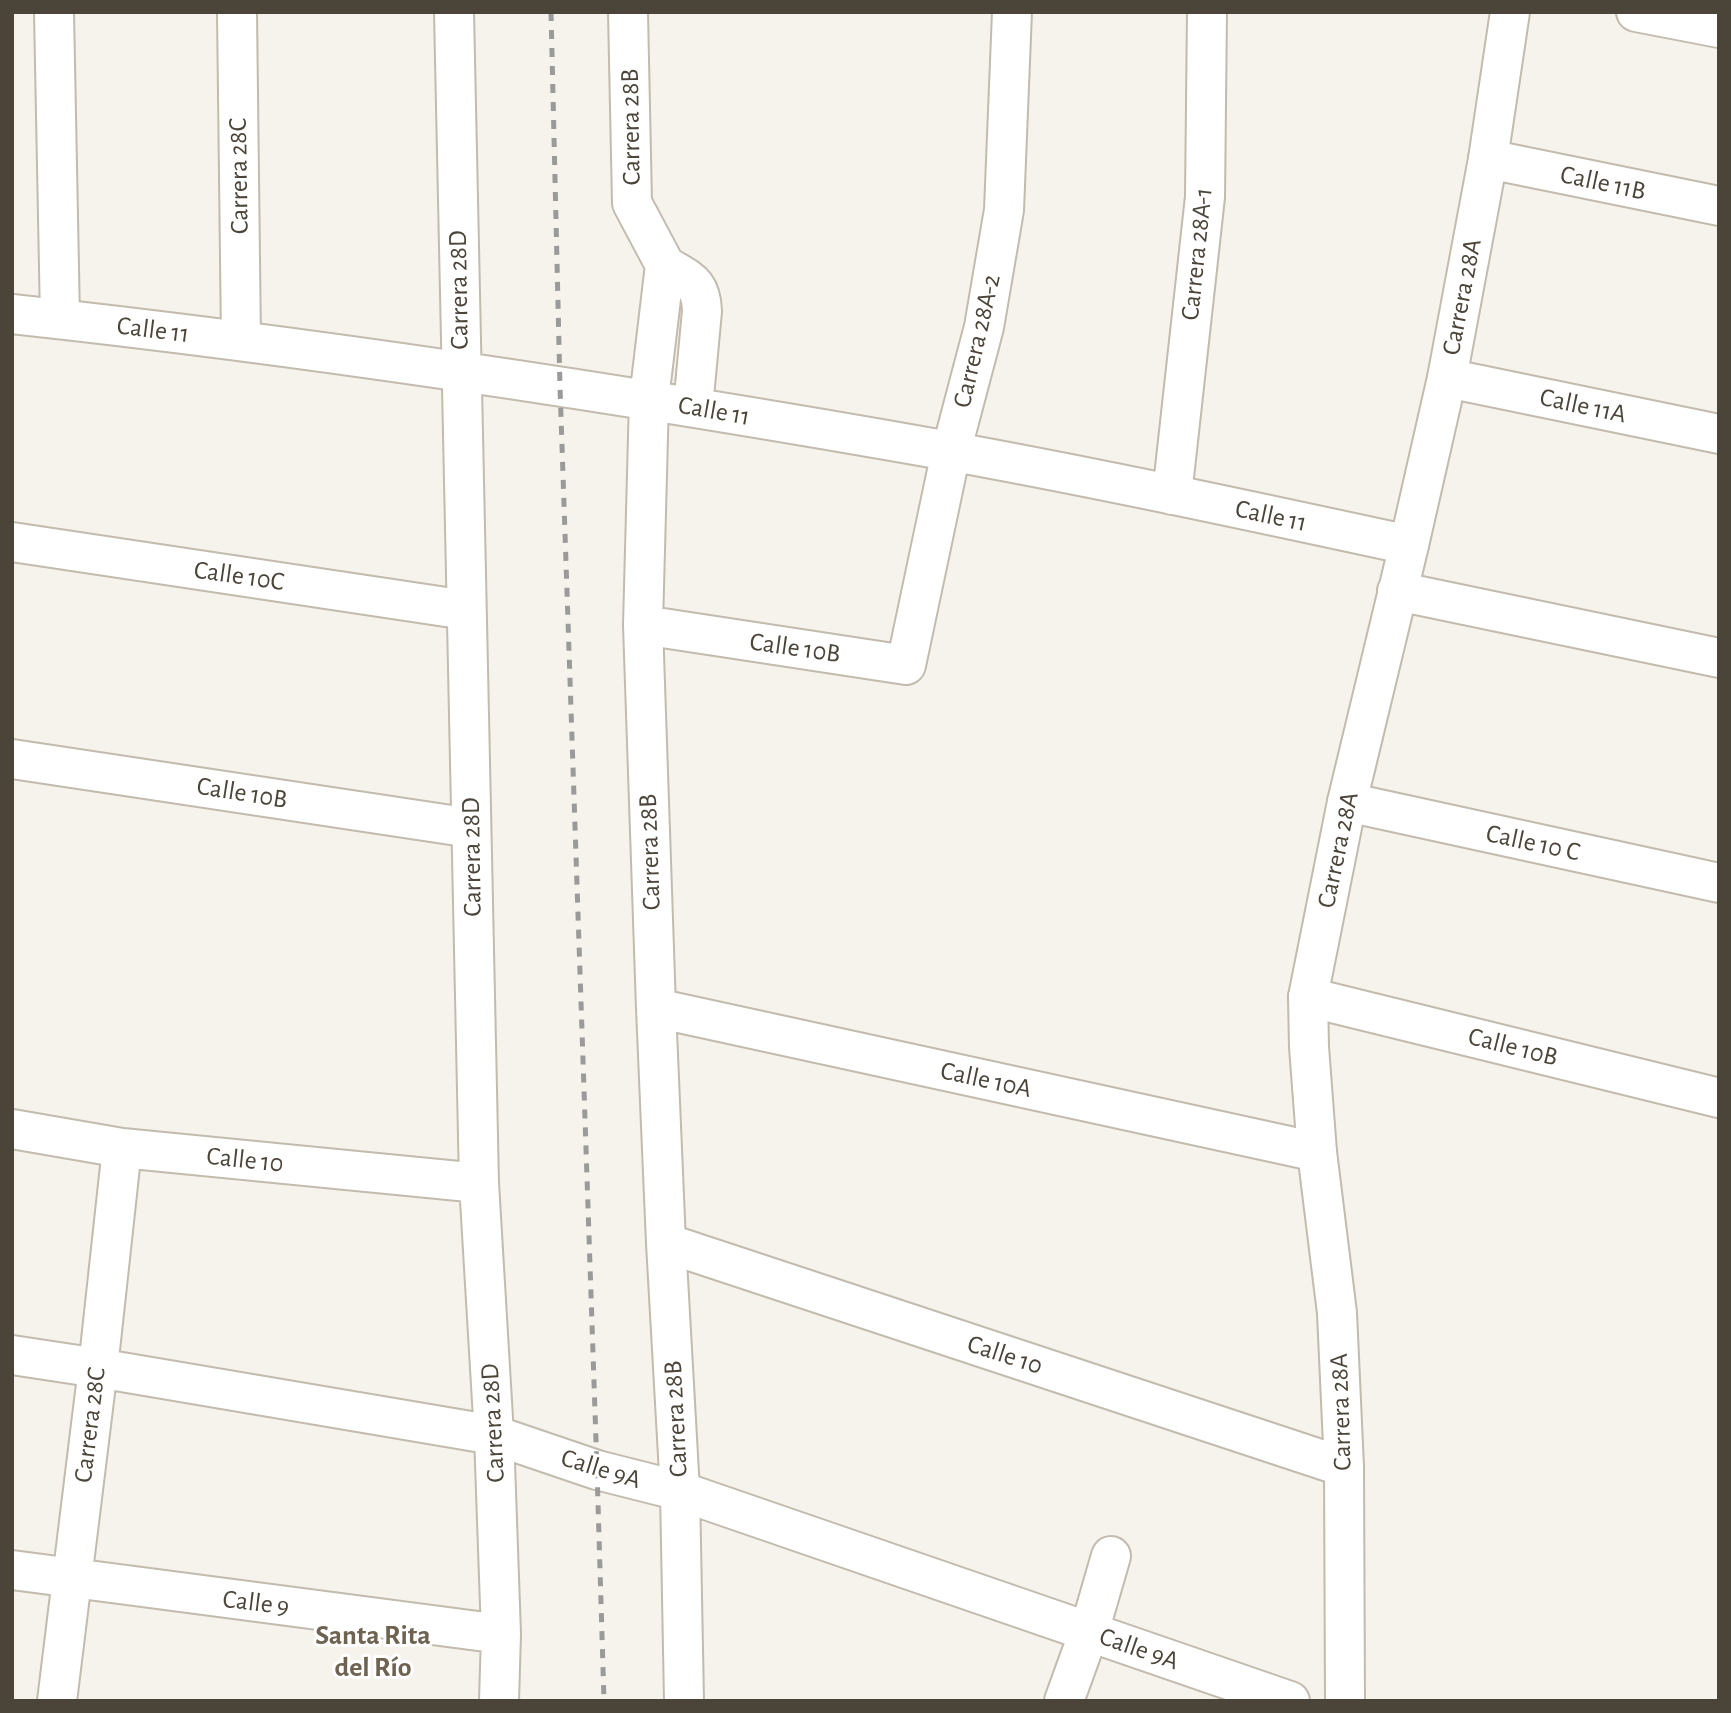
<!DOCTYPE html>
<html>
<head>
<meta charset="utf-8">
<style>
	body { margin:0 }
	#map { position:relative; width:1731px; height:1713px; overflow:hidden; background:#f6f3ec; font-family:"Alegreya Sans",sans-serif }
	canvas { display:block }
	.frame { position:absolute; inset:0; border:14px solid #4b4439; pointer-events:none }
</style>
</head>
<body>
<div id="map">
<canvas width="1731" height="1713"></canvas>
<div class="frame"></div>
</div>
<script>
const c = document.querySelector('canvas').getContext('2d');
c.lineJoin = 'round';
function strokePath(path, color, width, dash) {
  c.strokeStyle = color;
  c.lineWidth = width;
  c.lineCap = dash ? 'butt' : 'round';
  c.setLineDash(dash || []);
  c.stroke(path);
}
function drawText(font, color, halo, rows, align = 'center') {
  c.font = font + ' "Alegreya Sans",sans-serif';
  c.lineWidth = 6;
  c.setLineDash([]);
  c.textBaseline = 'middle';
  c.strokeStyle = halo;
  c.fillStyle = color;
  for (const [text, x, y, turn = 0] of rows) {
    c.save();
    c.translate(x, y);
    c.rotate((+turn || 0) * Math.PI / 180);
    c.textAlign = isNaN(turn) ? turn : align;
    if (halo) c.strokeText(text, 0, 0);
    c.fillText(text, 0, 0);
    c.restore();
  }
}
const minor = new Path2D(`
	M54,12L60,319
	M237,12L241,340
	M454,12L479,1183L494,1435L501,1634L499,1701
	M628,12L632,203L665,265L649,399L643,625L656,1008L666,1243L680,1491L684,1701
	M1636,12L1719,28
	M1488,159L1719,206
	M665,265C688,280 701,281 702,311L693,407
	M12,314C326,348 638,396 949,451C1103,479 1256,512 1409,545
	M1447,378L1719,434
	M1172,495L1205,197L1207,12
	M12,542L466,610
	M1397,591L1719,658
	M643,625L906,665L951,452L984,327L1004,210L1012,12
	M12,759L471,828
	M1347,802L1719,883
	M1308,997L1719,1098
	M656,1008L1317,1152
	M12,1129L122,1148L479,1183
	M666,1243L1344,1467
	M12,1355L98,1368L494,1435L597,1470L680,1491L1290,1701
	M12,1570L501,1634
	M57,1701L98,1368L122,1148
	M1064,1701L1089,1632L1111,1556`);
const tertiary = new Path2D(`
	M1345,1701L1344,1467L1337,1313L1317,1152L1309,1047L1308,997L1347,802L1409,545L1447,378L1488,159L1510,12`);
const rail = new Path2D(`
	M551,12L560,387L597,1470L604,1701`);
const streetNames = [
	["Carrera 28B",631,127,-91],
	["Carrera 28C",239,176,-91],
	["Calle 11B",1603,183,12],
	["Carrera 28A-1",1197,254,-84],
	["Carrera 28D",459,290,-91],
	["Carrera 28A",1462,297,-79],
	["Calle 11",153,330,7],
	["Carrera 28A-2",977,341,-77],
	["Calle 11A",1583,406,12],
	["Calle 11",714,411,10],
	["Calle 11",1271,516,12],
	["Calle 10C",239,576,8],
	["Calle 10B",795,648,8],
	["Calle 10B",242,793,9],
	["Calle 10 C",1533,843,12],
	["Carrera 28A",1338,850,-78],
	["Carrera 28B",650,852,-92],
	["Carrera 28D",472,857,-91],
	["Calle 10B",1513,1047,14],
	["Calle 10A",986,1080,12],
	["Calle 10",245,1160,6],
	["Calle 10",1005,1355,18],
	["Carrera 28A",1341,1412,-92],
	["Carrera 28B",676,1419,-93],
	["Carrera 28D",493,1423,-93],
	["Carrera 28C",90,1425,-83],
	["Calle 9A",601,1469,17],
	["Calle 9",256,1603,7],
	["Calle 9A",1139,1649,19]
];
const neighbourhoodNames = [
	["Santa Rita",373,1636],
	["del Río",373,1668]
];
strokePath(minor, '#c2bbae', 42);
strokePath(tertiary, '#c2bbae', 42);
strokePath(minor, '#fff', 38);
strokePath(tertiary, '#fff', 38);
strokePath(rail, '#9a9a9a', 5, [9, 9]);
drawText('26px', '#4b4439', '#fff', streetNames);
drawText('bold 28px', '#6e6250', '#fff', neighbourhoodNames);
</script>
</body>
</html>
